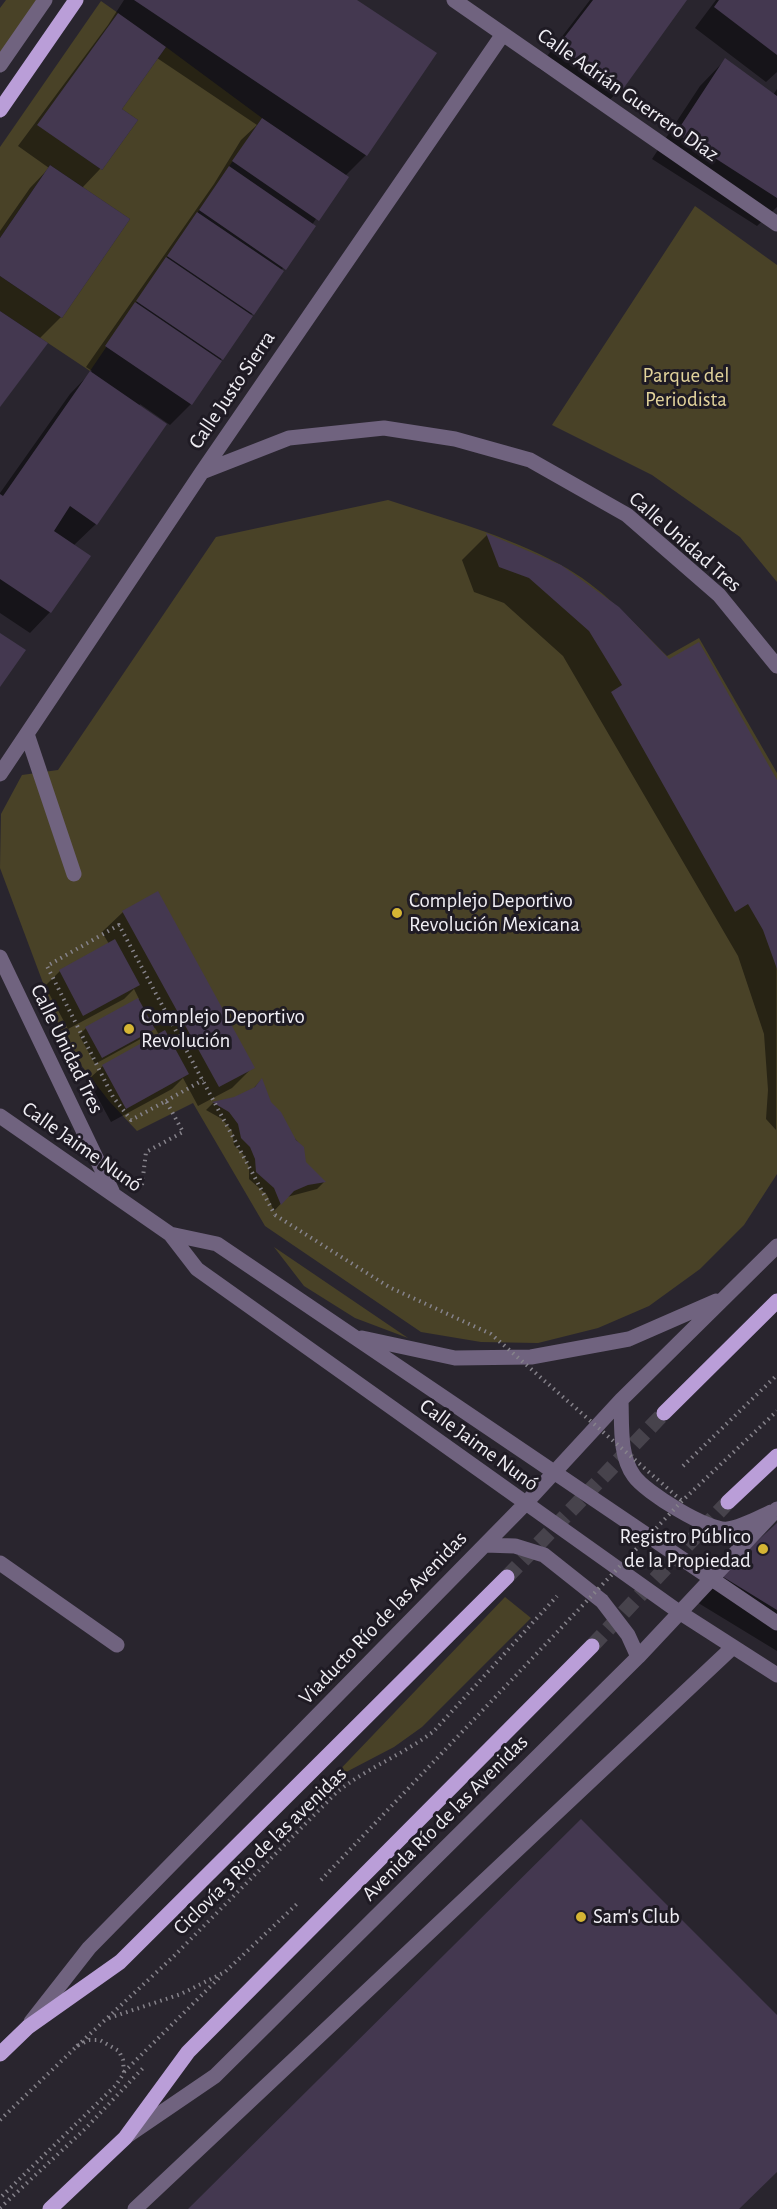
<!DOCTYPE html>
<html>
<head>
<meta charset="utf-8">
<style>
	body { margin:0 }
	canvas { display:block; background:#29252e }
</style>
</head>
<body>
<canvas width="777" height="2209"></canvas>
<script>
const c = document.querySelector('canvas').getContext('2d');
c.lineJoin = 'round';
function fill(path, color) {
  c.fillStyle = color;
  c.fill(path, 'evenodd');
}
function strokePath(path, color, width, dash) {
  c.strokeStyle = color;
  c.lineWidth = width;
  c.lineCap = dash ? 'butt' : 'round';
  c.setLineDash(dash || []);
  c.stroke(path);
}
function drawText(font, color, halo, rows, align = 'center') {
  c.font = font + ' "Alegreya Sans",sans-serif';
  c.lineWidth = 6;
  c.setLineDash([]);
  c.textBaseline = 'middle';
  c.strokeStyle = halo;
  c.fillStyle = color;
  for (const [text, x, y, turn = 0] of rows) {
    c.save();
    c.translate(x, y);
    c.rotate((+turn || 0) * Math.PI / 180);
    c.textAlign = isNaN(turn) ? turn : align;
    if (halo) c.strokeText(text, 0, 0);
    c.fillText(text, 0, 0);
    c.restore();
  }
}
const green = new Path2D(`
	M6,0H40L0,58V8Z
	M101,1L118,13L38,125L102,170L138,120L122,109L166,47L262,118L90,371L0,311V276L62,318L130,219L50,165L0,238V147Z
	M695,206L777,265V582L740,537L652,475L552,425Z
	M388,500C445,519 506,535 559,564C601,586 634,623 667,656L699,638L777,773V1174L744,1225L700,1269L649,1306L598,1328L538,1343L481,1342L421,1332L265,1226L193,1103L137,1131L109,1101L67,1047L0,868L1,814L22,775L58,770L216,537Z
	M274,1247L408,1338L355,1318L304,1286Z
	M505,1597L531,1618L422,1727L394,1747L329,1781Z`);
const shadow = new Path2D(`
	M124,0H354L366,155L345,176L191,404L170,425L140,404L96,524L73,546L50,612L30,633L0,613V493L70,394L92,371L86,367L214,184L241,140L257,125L157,58L120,109L136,121L100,169L82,188L128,220L61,317L39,339L0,405V231L30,188L49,168L18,146L108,25Z
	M590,0H685L621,88L601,109L538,68Z
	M716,0H777V72L766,82L695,28Z
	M725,60L773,95L777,89V207L757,226L652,159L700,86Z
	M487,535L777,783L776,1130L766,1119L768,1090L764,1034L738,956L563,656L504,603L474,592L462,560Z
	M123,912L253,1067L232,1088L198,1106L183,1078L172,1089L111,1122L88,1080L103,1066L159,1035L155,1028L146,1036L95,1064L79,1035L86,1028L139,999L134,989L124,999L68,1029L45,986L60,971L109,944L102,932Z
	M261,1080L270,1103L286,1128L303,1148L305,1163L324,1182L317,1189L287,1197L274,1211L267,1195L249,1179V1167L243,1154L234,1145L232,1131L222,1119L206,1110L213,1103L234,1099L252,1090Z
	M777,1526V1651L695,1601Z`);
const building = new Path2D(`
	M134,0H357L437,53L367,156Z
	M593,0H687L623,89L557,47Z
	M719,0H777V55L714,7Z
	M118,13L166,47L122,109L138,120L102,170L37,125Z
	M725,58L777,96V198L676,133Z
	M262,118L349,177L319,221L232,161Z
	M50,165L130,219L62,318L0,276V238Z
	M229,166L316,226L286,270L199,210Z
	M197,212L284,271L254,315L167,256Z
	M166,257L253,316L223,360L136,301Z
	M135,302L222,361L192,405L105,346Z
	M0,311L48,343L0,407Z
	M90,371L167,424L97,525L70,506L54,531L91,556L51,613L0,579V494L3,496Z
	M486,533L561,565L619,607L669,659L699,642L777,780V969L763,930L748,904L735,912L611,692L622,685L589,631L529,578L499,567Z
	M0,633L26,650L0,687Z
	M158,891L255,1068L219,1087L122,911Z
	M115,939L140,985L83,1016L59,970Z
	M138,998L155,1029L102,1058L85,1027Z
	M165,1030L189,1074L126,1109L102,1065Z
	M262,1078L271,1102L281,1112L296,1140L304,1147L306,1162L326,1182L308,1185L294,1191L281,1205L274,1188L256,1172L255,1159L250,1147L241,1138L238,1124L229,1112L212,1102L234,1097L255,1087Z
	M777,1523V1610L720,1575Z
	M581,1819L777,2015V2172L739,2209H188Z`);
const majorTunnel = new Path2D(`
	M507,1577L664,1413
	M592,1646L728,1502`);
const path = new Path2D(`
	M166,1101L203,1080
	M142,1185L146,1152L183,1132L166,1101L131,1120L113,1097L47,966L119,925L275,1215
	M683,1466L777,1375
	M109,2018L181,1994L225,1972L299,1902
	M77,2046L173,1957L336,1793C366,1768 403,1755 434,1731L557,1596
	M124,2072L221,1976
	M0,2120L77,2046L89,2040H100L119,2051L123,2060L124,2073L116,2085L0,2198
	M0,2208L85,2129L143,2068`);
const minor = new Path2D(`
	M454,0L777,224
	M0,65L45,0
	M202,472L289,438L384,428L455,439L530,460L627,515L719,595L777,666
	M27,734L74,874
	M0,774L202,472L503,34
	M0,957L112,1191
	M0,1116L170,1234L197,1269L679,1612L777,1675
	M170,1234L217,1244L777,1623
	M362,1338L455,1358L531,1357L629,1339L716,1301
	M621,1400C622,1424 619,1456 634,1476C645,1492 709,1532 728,1529C742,1527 758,1518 771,1512
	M485,1545L515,1546L544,1555L602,1601L628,1635L638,1657
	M0,1563L117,1645
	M31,2022L89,1948L525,1504L621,1400L777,1246
	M127,2136L215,2076L638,1657L777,1509
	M135,2209L733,1647`);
const major = new Path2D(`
	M0,110L76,0
	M664,1413L777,1301
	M728,1502L777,1456
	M0,2054L28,2027L120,1962L507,1577
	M50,2209L125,2138L188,2052L592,1646`);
const pathBridge = new Path2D(`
	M275,1215L389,1287L491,1334L682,1501
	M321,1880L682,1501L777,1411`);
const markers = [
	[397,913,6,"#d5b534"],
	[129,1029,6,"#d5b534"],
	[763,1549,6,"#d5b534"],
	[581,1917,6,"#d5b534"]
];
const streetNames = [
	["Calle Adrián Guerrero Díaz",628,95,35],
	["Calle Justo Sierra",232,390,-56],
	["Calle Unidad Tres",685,542,41],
	["Calle Unidad Tres",67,1049,64],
	["Calle Jaime Nunó",82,1147,35],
	["Calle Jaime Nunó",479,1445,36],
	["Viaducto Río de las Avenidas",383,1618,-46],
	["Avenida Río de las Avenidas",445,1818,-45],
	["Ciclovía 3 Rio de las avenidas",260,1851,-44]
];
const parkNames = [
	["Parque del",686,376],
	["Periodista",686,400]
];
const poiNames = [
	["Complejo Deportivo",409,901],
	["Revolución Mexicana",409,925],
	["Complejo Deportivo",141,1017],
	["Revolución",141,1041],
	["Registro Público",751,1537,"right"],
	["de la Propiedad",751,1561,"right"],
	["Sam's Club",593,1917]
];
fill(green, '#494227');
fill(shadow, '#0007');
fill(building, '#443850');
strokePath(majorTunnel, '#47434c', 15, [15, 8]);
strokePath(path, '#86838b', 4, [1.5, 4.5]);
strokePath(minor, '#70637f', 15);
strokePath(major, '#ba9ed8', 15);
strokePath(pathBridge, '#86838b', 4, [1.5, 4.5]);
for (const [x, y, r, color] of markers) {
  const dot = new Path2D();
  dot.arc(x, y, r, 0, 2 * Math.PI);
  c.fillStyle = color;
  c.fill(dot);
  strokePath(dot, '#1f1b24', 2);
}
drawText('21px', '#f0eef4', '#1f1b24', streetNames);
drawText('21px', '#e1d29b', '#1f1b24', parkNames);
drawText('21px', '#f0eef4', '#1f1b24', poiNames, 'left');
</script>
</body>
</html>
